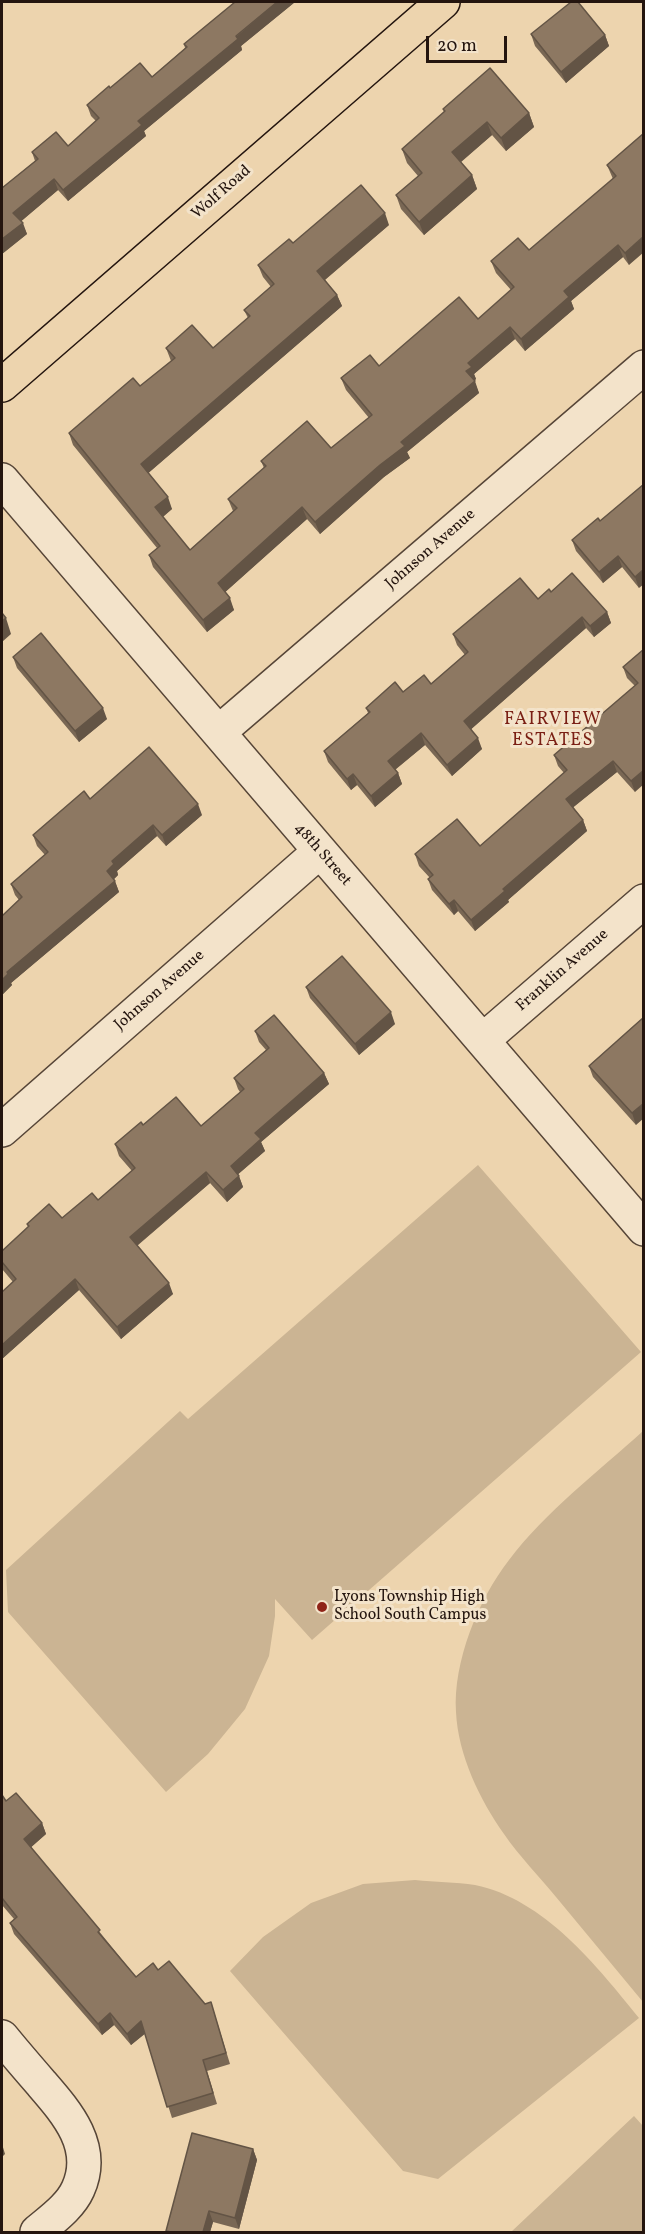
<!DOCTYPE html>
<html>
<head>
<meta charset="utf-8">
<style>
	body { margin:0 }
	#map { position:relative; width:645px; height:2234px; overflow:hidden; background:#edd4ae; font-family:Vollkorn,serif }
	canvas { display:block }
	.frame { position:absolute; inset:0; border:3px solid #24150f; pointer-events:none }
	.scale { position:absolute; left:426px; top:36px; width:81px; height:27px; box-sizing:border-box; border:3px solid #24150f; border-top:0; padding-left:8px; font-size:18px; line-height:21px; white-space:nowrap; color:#24150f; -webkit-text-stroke:4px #f3e3ca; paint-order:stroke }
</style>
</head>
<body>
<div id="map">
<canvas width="645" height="2234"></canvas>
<div class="frame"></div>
<div class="scale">20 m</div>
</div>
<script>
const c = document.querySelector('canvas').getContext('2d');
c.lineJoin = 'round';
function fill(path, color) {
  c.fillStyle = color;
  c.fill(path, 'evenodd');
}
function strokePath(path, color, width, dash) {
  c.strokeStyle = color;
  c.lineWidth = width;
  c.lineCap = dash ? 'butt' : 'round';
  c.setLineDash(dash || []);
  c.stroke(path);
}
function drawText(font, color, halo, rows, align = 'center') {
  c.font = font + ' Vollkorn,serif';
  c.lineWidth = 6;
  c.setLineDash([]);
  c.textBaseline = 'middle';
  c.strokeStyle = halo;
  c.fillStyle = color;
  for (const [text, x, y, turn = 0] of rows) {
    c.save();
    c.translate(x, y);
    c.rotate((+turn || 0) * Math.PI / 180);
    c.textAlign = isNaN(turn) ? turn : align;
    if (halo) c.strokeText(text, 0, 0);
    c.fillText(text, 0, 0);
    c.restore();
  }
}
const green = new Path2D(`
	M478,1165L641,1352L312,1640L275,1599V1616L269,1656L245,1709L208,1754L166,1792L8,1612L6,1570L180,1411L188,1419Z
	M643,1431V2002C614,1967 585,1932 556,1897C539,1876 519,1856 504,1834C480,1800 458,1755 456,1712C453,1662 478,1600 509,1560C546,1511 598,1472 643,1431Z
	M415,1880C435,1882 456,1882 475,1885C544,1899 597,1966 639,2018L438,2179L403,2171L230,1971L263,1937L311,1903L363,1884Z
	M634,2116L643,2126V2232H511Z`);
const minor = new Path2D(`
	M2,480L644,1229
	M219,732L644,367
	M483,1040L644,901
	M2,1130L319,852
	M2,2037C15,2053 28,2068 41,2083C67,2113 97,2147 78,2189C70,2207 51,2220 37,2232`);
const major = new Path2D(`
	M2,385L443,2`);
const wall = new Path2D(`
	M235,2H295L241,46L242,50L144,131L146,136L68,201L58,190L21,221L27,234L2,254V188L35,161L32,152L68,146L96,121L91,116L87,105L110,88L152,77L185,48L184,44Z
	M531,34L605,35L609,46L566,83L535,46Z
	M443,109L529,113L534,127L506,151L492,135L460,163L472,175L477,189L424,235L401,209L396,195L418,176L407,163L402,149L444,112Z
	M644,133L629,265L623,257L571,301L574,309L525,351L515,339L474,374L476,379L474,381L479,393L407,452L410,458L384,477L320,534L307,519L225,592L234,610L207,632L153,567L149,555L157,548L73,445L69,433L140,386L171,361L166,348H213L248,318L244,310L271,287L263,277L258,265L293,243L389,225L325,280L337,295L342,306L148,473L172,509L163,517L190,550L233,511L228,499L264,468L261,461L331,448L369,418L346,390L341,378L379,366L478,319L511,290L496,273L491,261L529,250L613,179L607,165Z
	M644,484L639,588L622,567L603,583L576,551L572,540L600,521Z
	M551,592L607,612L611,623L594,637L586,628L471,729L482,749L452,776L425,745L395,770L398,773L402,784L375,807L357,785L351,790L328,762L324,751L368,713L366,708L403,692L431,684L465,655L457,645L453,634L538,599Z
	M644,649L635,792L617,772L573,807L583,820L587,831L508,900L509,902L475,931L458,911L454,915L432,890L428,879L430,878L419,866L415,854L480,846L564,773L558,766L554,755L635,686L627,678L623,667Z
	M13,657L107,719L79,742L17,668Z
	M90,799L202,815L166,846L157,836L117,871L118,875L114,879L119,892L11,983L12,985L2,995V916L19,900L15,895L11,884L45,855L37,846L33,835Z
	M306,987L395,1024L359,1055L310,998Z
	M644,1017L636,1125L593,1077L589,1066Z
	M255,1031L324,1073L329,1084L261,1142L265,1151L238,1174L243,1187L227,1202L210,1183L137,1246L173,1294L121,1339L79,1290L2,1359V1292L13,1282L2,1269V1251L28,1227L27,1224L62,1218L98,1200L132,1171L119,1156L115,1144L143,1125L201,1126L240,1092L238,1089L234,1078L266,1050L259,1042Z
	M2,1795L6,1801L42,1823L46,1834L31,1847L136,1977L158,1970L205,2004L211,2002L230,2064L207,2071L217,2104L172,2118L145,2033L131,2045L114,2025L102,2035L14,1934L10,1923L14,1919L2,1905Z
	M253,2149L257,2160L239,2229L213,2222L210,2232H166V2231Z`);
const shadedWall = new Path2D(`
	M277,2H295L241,46L242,50L144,131L146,136L68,201L63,190L138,121Z
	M605,35L609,46L566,83L561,72Z
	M529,113L534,127L506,151L501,138Z
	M487,122L492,135L456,166L452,152Z
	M472,175L477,189L424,235L419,222Z
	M54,179L58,190L18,224L13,213Z
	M385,213L389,225L321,283L317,271Z
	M23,223L27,234L2,254V239Z
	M644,236V252L629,265L625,253Z
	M618,245L623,257L571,301L574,309L525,351L521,339L564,291Z
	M337,295L342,306L145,476L141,464Z
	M510,327L515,339L474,374L476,379L471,383L466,371L468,363Z
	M475,381L479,393L407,452L410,458L384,477L320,534L315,522L401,442Z
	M168,497L172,509L160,519L155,507Z
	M302,507L307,519L222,595L218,583Z
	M618,556L622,567L603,583L599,572Z
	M644,569V584L639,588L635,577Z
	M230,598L234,610L207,632L203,620Z
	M607,612L611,623L594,637L590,626Z
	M582,617L586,628L468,732L464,721Z
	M6,618L11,634L2,642V621Z
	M103,708L107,719L79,742L75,731Z
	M421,733L425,745L392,772L388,761Z
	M478,738L482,749L452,776L447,765Z
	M613,761L617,772L570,810L566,799Z
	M644,770V784L635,792L631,781Z
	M398,773L402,784L375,807L371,796Z
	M353,774L357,785L351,790L347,779Z
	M198,804L202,815L166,846L162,835Z
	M583,820L587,831L508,900L509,902L475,931L471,920L503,889Z
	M153,825L157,836L117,871L118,875L111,882L107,871L112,861Z
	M115,881L119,892L11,983L12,985L2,995V980L7,972Z
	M454,900L458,911L454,915L449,904Z
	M391,1012L395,1024L359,1055L355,1044Z
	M324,1073L329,1084L261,1142L265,1151L235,1177L231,1166L255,1133Z
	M644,1103V1118L636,1125L632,1113Z
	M206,1172L210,1183L134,1248L130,1237Z
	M239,1176L243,1187L227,1202L223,1190Z
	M75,1279L79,1290L2,1359V1345Z
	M169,1283L173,1294L121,1339L117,1327Z
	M42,1823L46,1834L28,1850L24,1839Z
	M110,2013L114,2025L102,2035L98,2024Z
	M141,2021L146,2033L131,2045L127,2034Z
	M2,2144L5,2154L2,2157Z
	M253,2149L257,2160L239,2229L235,2218Z
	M209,2211L213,2222L210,2232H203Z`);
const building = new Path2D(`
	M235,2H277L236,36L238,39L138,121L142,125L63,190L54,179L13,213L23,223L2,239V188L38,159L32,152L56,132L68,146L99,118L87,105L109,86L110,88L140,63L152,77L187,47L184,44Z
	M571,2H578L605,35L561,72L531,34Z
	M490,68L529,113L501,138L487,122L452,152L472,175L419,222L396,195L422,173L402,149L445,111L443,109Z
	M644,133V236L625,253L618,245L564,291L569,297L521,339L510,327L468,363L472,367L466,371L475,381L401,442L405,446L380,465L315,522L302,507L218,583L230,598L203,620L149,555L160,546L69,433L133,378L140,386L175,358L166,348L192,325L213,348L250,316L244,310L274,284L258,265L289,239L293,243L361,185L385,213L317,271L337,295L141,464L168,497L155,507L190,550L237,508L228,499L266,466L261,461L307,421L331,448L372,415L341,378L370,355L379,366L459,297L478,319L514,287L491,261L518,238L529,250L616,176L607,165Z
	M644,484V569L635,577L618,556L599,572L572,540L598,518L600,521Z
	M572,573L607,612L590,626L582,617L464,721L478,738L447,765L421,733L388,761L398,773L371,796L353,774L347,779L324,751L370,712L366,708L395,682L403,692L424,675L431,684L468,652L453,634L520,578L538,599L549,589L551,592Z
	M2,613L6,618L2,621Z
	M41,633L103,708L75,731L13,657Z
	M644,649V770L631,781L613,761L566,799L583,820L503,889L505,891L471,920L454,900L449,904L428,879L433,875L415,854L457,819L480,846L567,770L554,755L638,683L623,667Z
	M149,747L198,804L162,835L153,825L112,861L114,864L107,871L115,881L7,972L8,974L2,980V916L22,897L11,884L48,852L33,835L84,791L90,799Z
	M342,956L391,1012L355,1044L306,987Z
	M274,1015L324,1073L255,1133L261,1139L231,1166L239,1176L223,1190L206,1172L130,1237L169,1283L117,1327L75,1279L2,1345V1292L16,1279L2,1262V1251L29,1226L27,1224L49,1204L62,1218L92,1193L98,1200L135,1168L115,1144L141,1122L143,1125L176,1097L201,1126L244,1089L234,1078L269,1048L255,1031Z
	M644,1017V1103L632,1113L589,1066Z
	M16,1793L42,1823L24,1839L100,1930L98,1932L136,1977L153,1963L158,1970L169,1961L205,2004L211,2002L226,2053L203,2060L213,2093L167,2107L141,2021L127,2034L110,2013L98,2024L10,1923L17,1917L2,1898V1795L6,1801Z
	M192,2133L253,2149L235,2218L209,2211L203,2232H171L166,2231Z`);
const markers = [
	[322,1607,6,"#8f2418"]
];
const streetNames = [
	["Wolf Road",222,193,-41],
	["Johnson Avenue",431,550,-41],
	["48th Street",322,855,49],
	["Franklin Avenue",563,971,-41],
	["Johnson Avenue",160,991,-41]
];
const poiNames = [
	["Lyons Township High",334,1598],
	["School South Campus",334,1616]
];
const neighbourhoodNames = [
	["FAIRVIEW",553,721],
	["ESTATES",553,742]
];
fill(green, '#cbb493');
strokePath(minor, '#564537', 36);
strokePath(major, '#24150f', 36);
strokePath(minor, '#f3e3ca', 33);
strokePath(major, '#edd4ae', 33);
fill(wall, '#796754');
fill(shadedWall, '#635445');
fill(building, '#8d7862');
strokePath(building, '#635445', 1.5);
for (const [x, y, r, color] of markers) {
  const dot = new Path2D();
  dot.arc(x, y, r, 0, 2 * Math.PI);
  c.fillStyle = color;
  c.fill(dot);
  strokePath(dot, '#f3e3ca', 2);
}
drawText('16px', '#24150f', '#f3e3ca', streetNames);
drawText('16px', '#24150f', '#f3e3ca', poiNames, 'left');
c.letterSpacing = '1.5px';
drawText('18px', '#7a1f14', '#f3e3ca', neighbourhoodNames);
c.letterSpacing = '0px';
</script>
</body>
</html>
